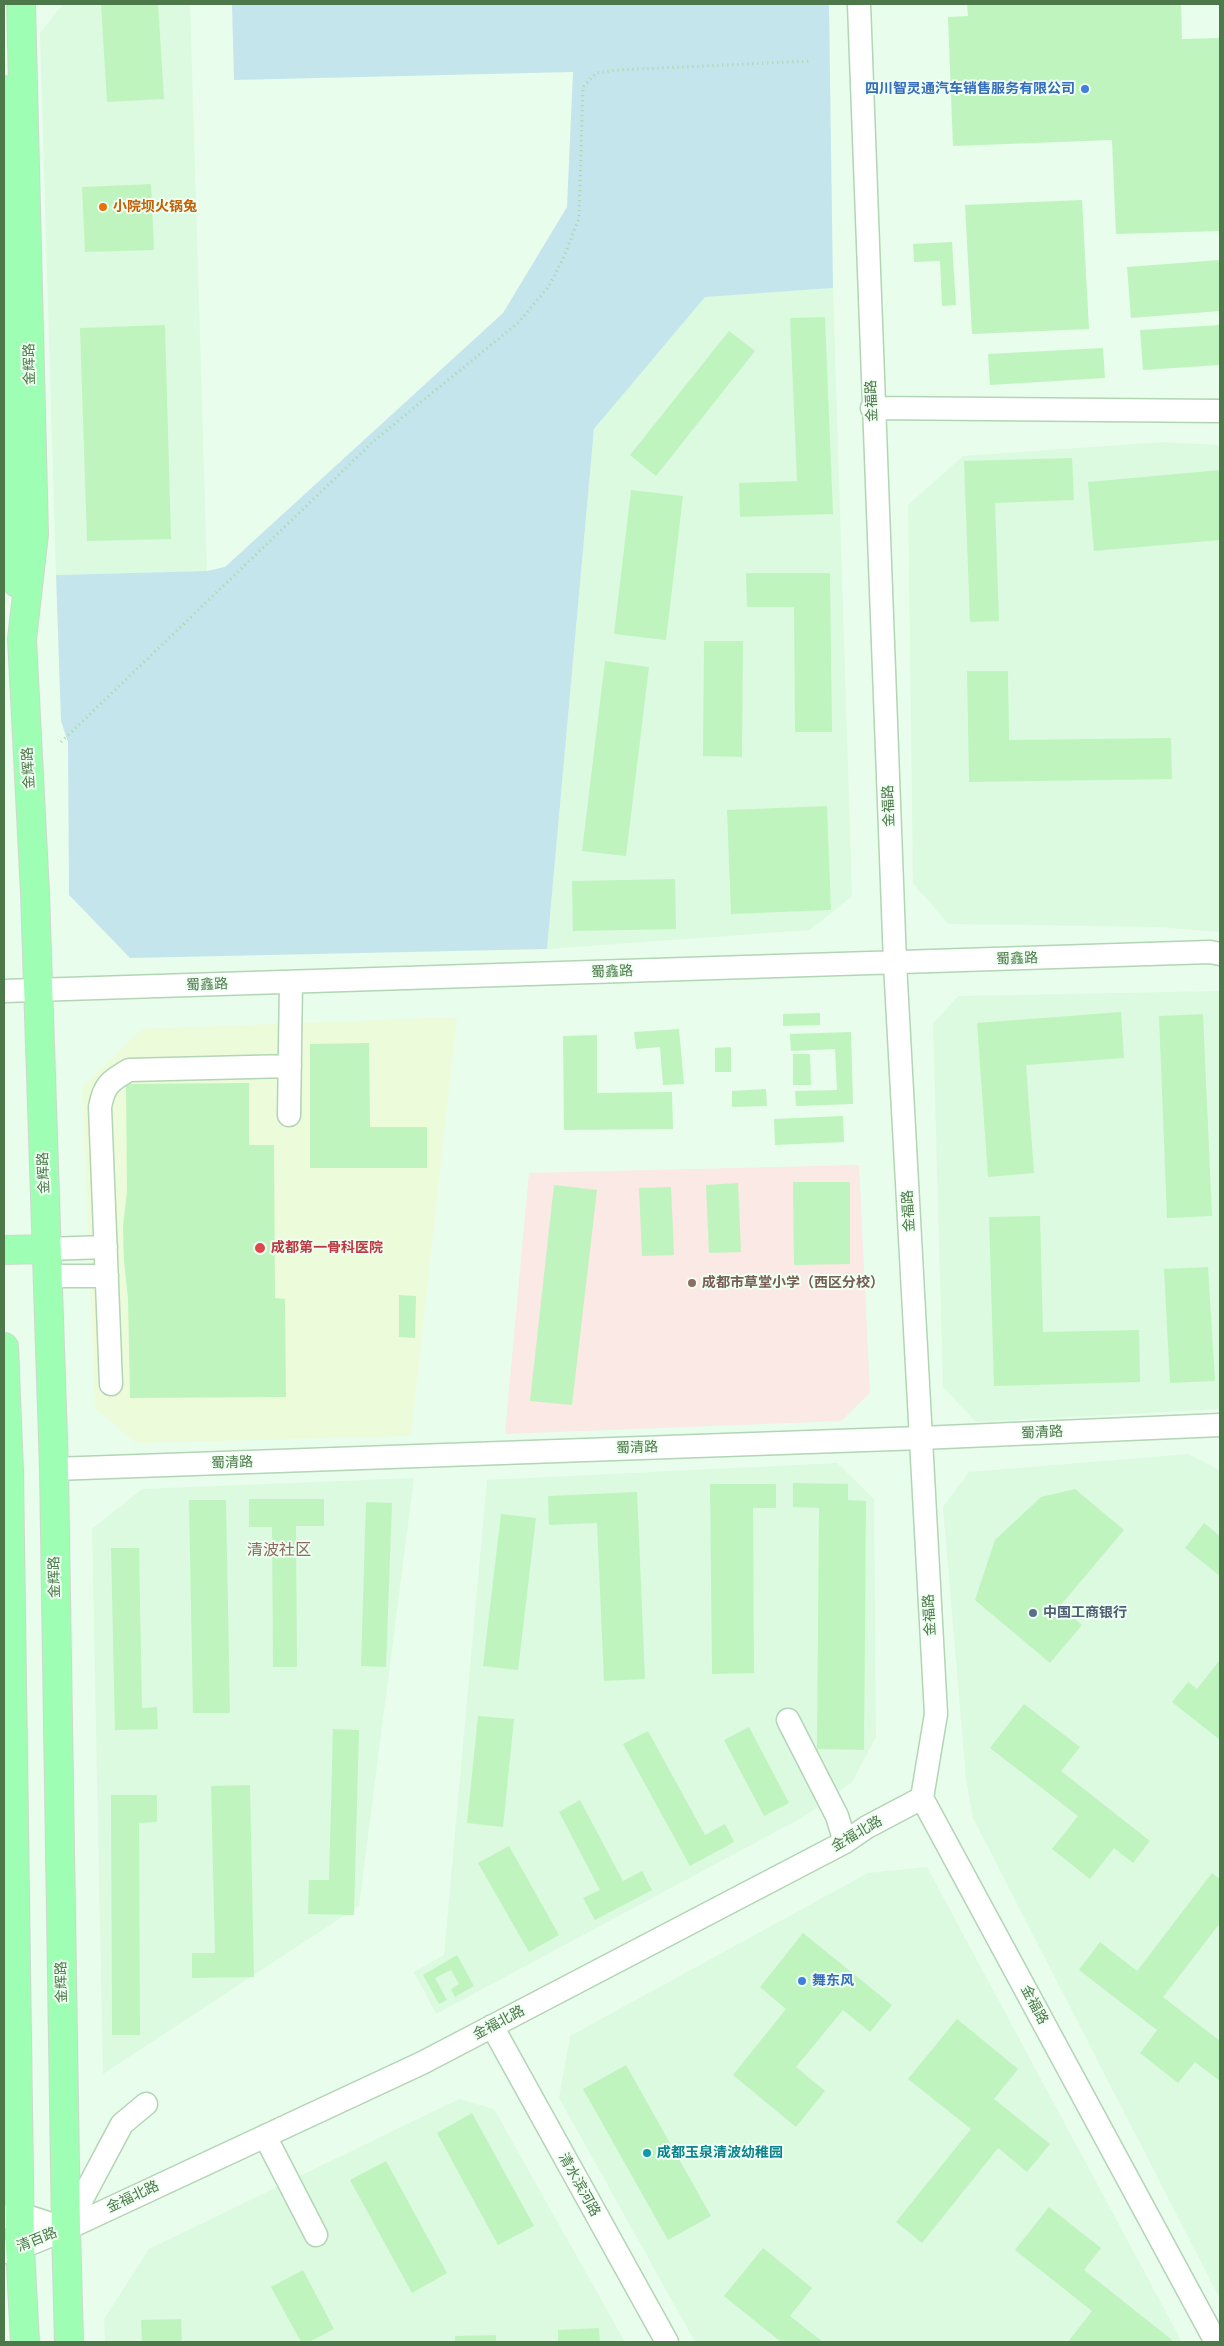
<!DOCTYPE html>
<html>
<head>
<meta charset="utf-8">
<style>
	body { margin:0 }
	#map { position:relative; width:1224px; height:2346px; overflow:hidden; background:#e8fdec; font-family:Manrope,sans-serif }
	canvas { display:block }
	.frame { position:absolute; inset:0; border:5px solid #4d794a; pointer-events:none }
</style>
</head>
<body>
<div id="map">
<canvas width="1224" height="2346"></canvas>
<div class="frame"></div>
</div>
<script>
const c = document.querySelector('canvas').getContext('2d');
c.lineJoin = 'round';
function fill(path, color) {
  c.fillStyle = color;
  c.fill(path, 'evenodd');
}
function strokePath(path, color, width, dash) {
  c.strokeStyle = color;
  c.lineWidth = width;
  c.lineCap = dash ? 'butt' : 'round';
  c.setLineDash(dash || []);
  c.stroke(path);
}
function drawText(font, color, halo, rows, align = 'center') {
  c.font = font + ' Manrope,"Noto Sans SC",sans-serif';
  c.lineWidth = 4;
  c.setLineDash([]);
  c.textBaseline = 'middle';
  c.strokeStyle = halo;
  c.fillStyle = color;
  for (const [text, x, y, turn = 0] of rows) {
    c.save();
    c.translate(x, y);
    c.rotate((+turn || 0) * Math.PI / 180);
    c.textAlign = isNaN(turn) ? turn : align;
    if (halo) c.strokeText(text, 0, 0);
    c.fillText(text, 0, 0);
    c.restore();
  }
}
const residential = new Path2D(`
	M63,4H190L207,571L56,575L40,33Z
	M833,288L852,896L810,930L547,949L594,429L705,296Z
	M1163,442L1220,445V932L1157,927L948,924L913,883L908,505L963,456Z
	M1220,991V1409L976,1422L943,1387L933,1024L958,996Z
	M1188,1454L1220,1470V2299L973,1818L966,1779L943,1507L969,1472Z
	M837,1463L874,1499L876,1737L852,1782L805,1816L436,2014L414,1972L444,1955L487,1480Z
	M414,1478L359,1906L103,2074L92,1529L142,1489Z
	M927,1867L1182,2342H695L559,2098L570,2036L868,1873Z
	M459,2099L494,2109L625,2342H105L104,2319L149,2249Z`);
const education = new Path2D(`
	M859,1165L870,1393L841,1421L505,1434L529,1173Z`);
const medical = new Path2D(`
	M457,1017L411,1436L136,1443L95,1408L82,1087L142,1029Z`);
const green = new Path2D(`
	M232,4H829L833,288L705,297L594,429L547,949L130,958L69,895L68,742L61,721L56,575L207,571L225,567L503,313L567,207L573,72L234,80Z`);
const building = new Path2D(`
	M158,4L164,99L107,102L101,5Z
	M967,4H1181L1182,39L1220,38V231L1116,234L1112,140L953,146L948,17L968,16Z
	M151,184L154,250L85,252L82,187Z
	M1082,200L1089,329L972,334L965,205Z
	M952,242L956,305L942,306L940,261L914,262L913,244Z
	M1220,260V311L1131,318L1127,267Z
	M825,317L833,514L740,517L739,483L797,481L790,318Z
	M165,325L171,539L87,541L80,328Z
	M1220,325V365L1143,370L1140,330Z
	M729,331L755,351L656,476L630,455Z
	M1103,348L1105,378L990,385L988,354Z
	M1072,458L1074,500L995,503L999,621L970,622L964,461Z
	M1220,470V540L1094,551L1088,482Z
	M631,490L683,496L666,640L614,634Z
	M746,573H830L832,732H795L794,607H747Z
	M704,641H743L742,757L703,756Z
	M605,661L649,667L626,856L582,851Z
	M967,671H1008L1009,740L1171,738L1172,779L969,782Z
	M827,806L831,910L731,914L727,810Z
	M675,879L676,929L573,931L572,881Z
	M1121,1012L1124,1058L1026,1065L1034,1173L988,1177L977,1023Z
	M820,1013V1025L783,1026V1014Z
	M1203,1014L1212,1216L1167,1218L1159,1016Z
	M679,1029L684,1084L663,1085L660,1047L636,1049L634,1032Z
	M851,1032L853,1104L796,1106L795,1091L837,1090L835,1049L791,1051L790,1034Z
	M597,1035V1093L672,1092L673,1129L564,1130L563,1036Z
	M369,1043L370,1127H427V1168H310V1044Z
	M731,1047V1072H715V1048Z
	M793,1054H810L811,1085H793Z
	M249,1083V1145H274L275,1298L285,1299L286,1397L130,1398L128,1299L124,1261L123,1227L127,1191L126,1084Z
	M766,1089L767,1106L732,1107V1091Z
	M843,1116L844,1142L775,1145L774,1119Z
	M793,1182H850V1264L794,1265Z
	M738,1183L741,1252L709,1253L706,1185Z
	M554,1185L597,1190L572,1405L530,1401Z
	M671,1187L674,1255L642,1256L639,1188Z
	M1040,1216L1043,1332L1139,1330L1140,1382L994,1386L989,1217Z
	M1208,1267L1215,1381L1170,1383L1164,1269Z
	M399,1295L416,1296L415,1338L399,1337Z
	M793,1483L848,1484V1500L866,1501L864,1750L817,1749L819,1508L793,1507Z
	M710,1484H776V1508H753L754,1673L712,1674Z
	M1075,1489L1124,1530L1060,1606L1082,1625L1050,1663L975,1600L995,1540L1041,1497Z
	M637,1492L645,1679L604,1681L597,1523L549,1525L548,1496Z
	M249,1499H324V1526H296L297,1667H273L272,1527H249Z
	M189,1500H226L230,1713H193Z
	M366,1502L392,1503L386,1667L361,1666Z
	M501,1514L536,1518L518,1670L483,1666Z
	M1204,1523L1220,1536V1576L1185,1548Z
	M111,1548H139L142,1708L157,1707L158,1729L115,1730Z
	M1220,1660V1740L1172,1702L1188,1682L1197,1689Z
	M1024,1704L1080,1747L1061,1771L1150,1841L1133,1863L1114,1848L1090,1879L1052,1849L1078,1816L990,1748Z
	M478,1716L514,1719L503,1827L467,1823Z
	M749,1727L789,1803L764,1816L724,1740Z
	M333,1729L359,1730L354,1915L308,1914L309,1880H329Z
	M648,1731L705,1835L725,1824L734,1842L690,1866L623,1744Z
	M250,1785L254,1977L192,1978V1953H215L211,1786Z
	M111,1795H157V1822L139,1823L140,2035H112Z
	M580,1800L623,1881L642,1871L652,1890L595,1920L583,1898L600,1890L559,1812Z
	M509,1846L559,1935L529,1952L478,1863Z
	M1212,1873L1220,1879V1923L1163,1997L1220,2041V2081L1195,2062L1178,2083L1140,2053L1157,2030L1079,1970L1100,1942L1137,1971Z
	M803,1933L892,2005L870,2032L843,2010L796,2067L825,2091L796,2127L733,2075L786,2009L760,1987Z
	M457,1955L474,1986L455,1997L451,1989L459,1984L451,1970L435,1978L447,2000L439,2004L423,1975Z
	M957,2019L1018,2069L994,2099L1050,2144L1027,2172L998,2148L922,2243L896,2222L971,2129L908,2079Z
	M626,2065L711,2216L668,2240L583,2089Z
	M472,2113L534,2226L498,2245L437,2133Z
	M386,2161L447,2273L412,2293L350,2180Z
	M1049,2207L1101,2248L1084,2270L1172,2340L1171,2342H1068L1092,2311L1015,2250Z
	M763,2248L812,2288L790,2316L823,2342H781L724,2296Z
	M303,2270L334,2329L309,2342H301L271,2287Z
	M181,2319L182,2342H142L141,2320Z
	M599,2328L600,2342H558V2330Z
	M496,2335V2342H455V2336Z`);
const path = new Path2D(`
	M61,742L376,439L519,322L549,286L564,257L579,218L583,87L596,73L617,70L812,61`);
const minor = new Path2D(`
	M859,4L895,963L936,1714L922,1798L1216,2342
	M872,408L1220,411
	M4,991L1210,952L1220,954
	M289,1115L291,982
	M47,1249L106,1247
	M47,1276H107
	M111,1384L100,1107C104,1085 110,1081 129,1070L290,1066
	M54,1469L921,1438L1220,1425
	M788,1720L837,1816L845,1842
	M492,2026L667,2342
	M265,2136L316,2235
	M4,2217L20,2214L66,2229
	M66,2229L122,2124L146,2104
	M4,2252L20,2248L66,2229L422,2063L845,1842L867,1827L922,1798`);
const major = new Path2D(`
	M21,4L34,534L22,639L35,893L54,1469L66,2229L69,2342
	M4,90L13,540L17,583
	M4,1250L47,1249
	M4,1347L9,1471L20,2248L25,2342`);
const markers = [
	[1085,89,5,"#3f7fe0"],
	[103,207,5,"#e8710a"],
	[260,1248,6,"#e0444e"],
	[692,1283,5,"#8d6e63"],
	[1033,1613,5,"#5c6f8a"],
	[802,1981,5,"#3f7fe0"],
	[647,2153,5,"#0f9aa8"]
];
const shopNames = [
	["四川智灵通汽车销售服务有限公司",1075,89],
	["舞东风",812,1981,"left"]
];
const foodNames = [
	["小院坝火锅兔",113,207]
];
const streetNames = [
	["金辉路",30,364,-91],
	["金福路",872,401,-92],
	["金辉路",29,768,-93],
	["金福路",889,806,-92],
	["蜀鑫路",1017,959,-2],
	["蜀鑫路",612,972,-2],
	["蜀鑫路",207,985,-2],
	["金辉路",44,1173,-92],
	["金福路",909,1211,-93],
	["蜀清路",1042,1433,-3],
	["蜀清路",637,1448,-2],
	["蜀清路",232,1463,-2],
	["金辉路",55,1577,-91],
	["金福路",930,1615,-93],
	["金福北路",857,1834,-30],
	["金辉路",62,1982,-91],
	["金福路",1034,2005,62],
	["金福北路",499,2023,-28],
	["清水滨河路",579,2185,61],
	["金福北路",133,2197,-25],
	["清百路",37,2240,-22]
];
const healthNames = [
	["成都第一骨科医院",271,1248]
];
const educationNames = [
	["成都市草堂小学（西区分校）",702,1283]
];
const serviceNames = [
	["中国工商银行",1043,1613]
];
const cultureNames = [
	["成都玉泉清波幼稚园",657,2153]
];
const quarterNames = [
	["清波社区",279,1551]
];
fill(residential, '#dcfae0');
fill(education, '#fae9e4');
fill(medical, '#ecfbda');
fill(green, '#c5e5ec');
fill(building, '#bff4be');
strokePath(minor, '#b2d5b4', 25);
strokePath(major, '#cdd9cc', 30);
strokePath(path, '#a2d9a1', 3, [1, 4]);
strokePath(minor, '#fff', 22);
strokePath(major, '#9efeb3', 28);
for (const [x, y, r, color] of markers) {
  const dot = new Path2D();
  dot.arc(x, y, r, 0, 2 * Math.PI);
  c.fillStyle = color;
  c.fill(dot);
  strokePath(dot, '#effff2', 2);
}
drawText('bold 14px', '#366cbe', '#effff2', shopNames, 'right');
drawText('bold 14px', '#c56008', '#effff2', foodNames, 'left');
drawText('14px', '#4d794a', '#effff2', streetNames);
drawText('bold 14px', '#be3a42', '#effff2', healthNames, 'left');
drawText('bold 14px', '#785e54', '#effff2', educationNames, 'left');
drawText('bold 14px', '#4e5e75', '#effff2', serviceNames, 'left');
drawText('bold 14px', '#0d838f', '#effff2', cultureNames, 'left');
drawText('16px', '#8e6a5e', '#effff2', quarterNames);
</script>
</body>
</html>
